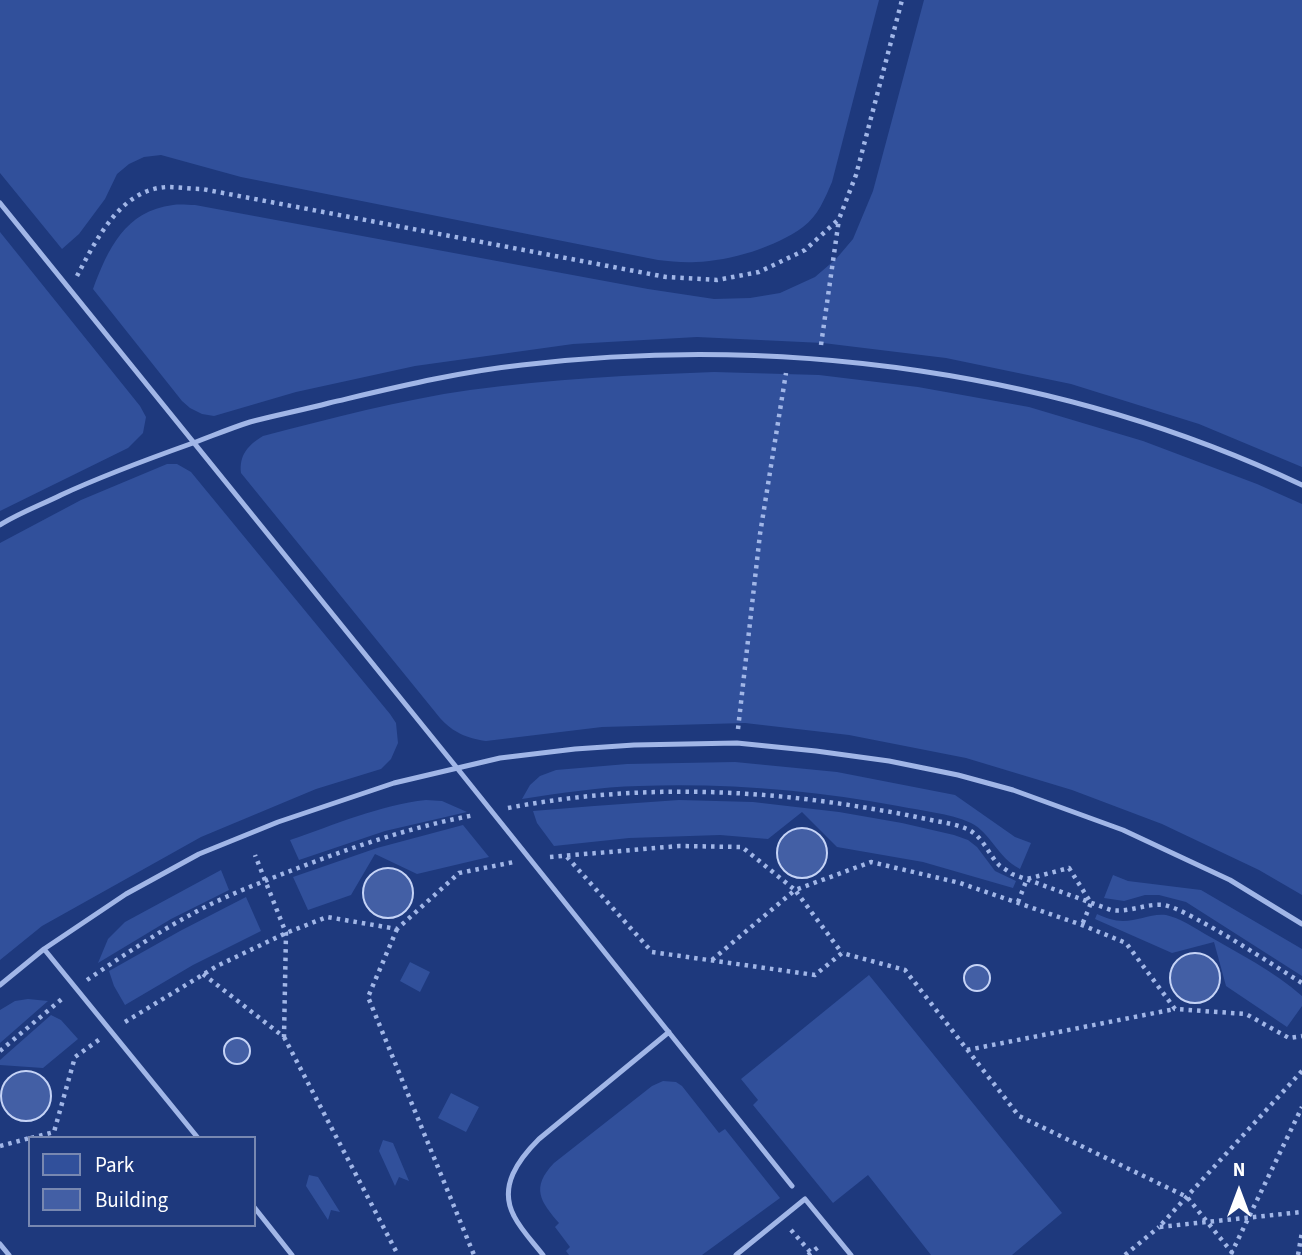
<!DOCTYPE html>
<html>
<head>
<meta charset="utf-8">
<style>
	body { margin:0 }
	#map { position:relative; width:1302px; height:1255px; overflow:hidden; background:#1e397d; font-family:"Source Sans 3",sans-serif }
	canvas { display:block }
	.legend { position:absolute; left:28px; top:1136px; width:228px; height:91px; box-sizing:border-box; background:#1e397d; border:2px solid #7888b1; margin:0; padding:9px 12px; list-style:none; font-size:21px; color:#fff }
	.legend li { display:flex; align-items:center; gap:14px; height:35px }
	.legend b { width:35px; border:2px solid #7888b1 }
	.north { position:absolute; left:1204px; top:1157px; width:70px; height:70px; -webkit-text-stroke:5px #1e397d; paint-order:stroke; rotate:0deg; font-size:19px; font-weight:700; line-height:28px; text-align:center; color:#fff }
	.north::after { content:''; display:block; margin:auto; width:24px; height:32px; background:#fff; clip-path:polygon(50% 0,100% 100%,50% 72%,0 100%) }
</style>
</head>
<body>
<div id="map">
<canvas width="1302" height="1255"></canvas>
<ul class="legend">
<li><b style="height:19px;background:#31509b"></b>Park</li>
<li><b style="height:19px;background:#435fa5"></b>Building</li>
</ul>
<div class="north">N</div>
</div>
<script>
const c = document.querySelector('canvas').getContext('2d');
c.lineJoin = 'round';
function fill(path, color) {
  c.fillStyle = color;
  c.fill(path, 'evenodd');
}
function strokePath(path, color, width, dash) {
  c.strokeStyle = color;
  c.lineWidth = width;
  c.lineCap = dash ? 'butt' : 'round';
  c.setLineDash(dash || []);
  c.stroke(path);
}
const green = new Path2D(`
	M0,0H879L832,182C825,198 818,216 803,227C776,247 730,261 696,262C683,263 670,261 658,260L241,177L161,155L144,157L129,164L117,174L105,199L79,234L62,249L0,173Z
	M924,0H1302V467L1199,424L1071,384L946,358L823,343L697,337L573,344L415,366L296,392L214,416L202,414L190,408L182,401L93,289C108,249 125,211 173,205C180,204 188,205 195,205L648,289L714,299L750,298L780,293L815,277L836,259L853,239L873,191Z
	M0,232L140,406L146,417L143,433L128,448L0,511Z
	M714,372L819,375L918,387L1029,407L1143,441L1257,484L1302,504V895L1259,870L1162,824L1072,790L966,758L849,735L745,723L602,727L486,741C466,738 454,733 440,718L241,473C239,455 248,445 263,436C332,418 400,400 470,390C551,379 633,375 714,372Z
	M167,464H177L191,472L390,714L396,723L398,743L391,759L381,769L316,789L201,837L42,926L0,960V543L81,500Z
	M735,762L837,772L955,795L1015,837L1031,843L1020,869C997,857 991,833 971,823C949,813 922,811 898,806C813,790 725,783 639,786C600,787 561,793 522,799L530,785L540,776L556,770L627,764Z
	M426,800L442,801L467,812L385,831L299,860L290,840C334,825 380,805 426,800Z
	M679,800L753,802L839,812L902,823L954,835L968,840L977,847L995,871L1016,881L1013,888L923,862L837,847L802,812L768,839L720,835L629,838L554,846L537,823L533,811L594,806Z
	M463,825L489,857L417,874L375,854L351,895L308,910L293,877L377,848Z
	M221,870L229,890L171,919L98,963L108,939L125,922Z
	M1113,875L1128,881L1201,890L1302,949V976L1186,902L1159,895H1145L1124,901L1104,898Z
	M246,897L261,931L193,965L125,1005L114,986L109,971L180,931Z
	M1097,914C1106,918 1114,921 1123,921C1138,921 1152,913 1166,915C1180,918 1193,927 1205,934C1238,953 1274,971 1302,996V1006L1287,1027L1226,986L1214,942L1172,953L1095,919Z
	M410,962L430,972L420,992L400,981Z
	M869,975L1062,1213L1012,1255H931L868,1175L833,1203L753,1105L758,1100L741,1079Z
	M28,999L48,1001L0,1043V1010L15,1001Z
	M51,1015L61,1020L78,1039L43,1068L0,1065V1060Z
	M663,1081L676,1082L682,1086L719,1133L725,1129L780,1198L702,1255H569L566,1251L570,1247L555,1227L559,1223C541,1202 530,1188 554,1163L652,1086Z
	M451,1093L479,1107L466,1132L438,1118Z
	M383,1140L393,1143L409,1181L399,1177L395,1186L379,1151Z
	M309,1175L318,1177L340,1212L331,1210L328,1220L306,1186Z`);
const building = new Path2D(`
	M777 853a25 25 0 1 1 50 0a25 25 0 1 1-50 0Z
	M363 893a25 25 0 1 1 50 0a25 25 0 1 1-50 0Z
	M1170 978a25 25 0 1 1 50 0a25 25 0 1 1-50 0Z
	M964 978a13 13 0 1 1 26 0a13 13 0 1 1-26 0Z
	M224 1051a13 13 0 1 1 26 0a13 13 0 1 1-26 0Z
	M1 1096a25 25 0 1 1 50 0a25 25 0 1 1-50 0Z`);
const path = new Path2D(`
	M77,276C96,240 121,188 168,187C179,187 191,189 202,189L666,277L717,280L759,272L805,250L839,219L856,175L902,0
	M821,345L839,219
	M738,729L760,534L786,373
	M508,808C631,784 756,788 879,810C898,813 917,817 936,821C947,823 958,825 967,829C983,836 988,854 999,865C1003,868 1008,871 1012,874L1111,910C1129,913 1146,903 1164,905C1178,908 1192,917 1204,923C1238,942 1270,963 1302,983
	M550,857L679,846L742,847L795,890L871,862L960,883L1082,925L1126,943L1175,1009L1246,1014L1289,1038L1302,1036
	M567,857L652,952L815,975L842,953L905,970L1019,1116L1187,1197L1234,1255
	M1018,902L1027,879L1069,868L1091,903L1082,925
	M397,929L368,997L474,1255
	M712,960L795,890L842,953
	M203,974L284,1037L286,933L255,855
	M87,980C121,957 155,934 190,915C224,896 262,882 298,868C355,846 415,826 475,815
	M125,1022L217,966L286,933L327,917L397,929L459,873L514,862
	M284,1037L398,1255
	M967,1050L1175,1009
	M0,1051L63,998
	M1302,1071L1159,1227L1302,1212
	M31,1138L54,1132L75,1057L100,1039
	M0,1146L30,1138
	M791,1230L813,1255
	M1231,1254L1302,1107
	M808,1255L821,1245
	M1125,1255L1159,1227
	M1298,1255L1302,1232`);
const lane = new Path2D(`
	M0,203L457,768L792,1186
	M0,525C19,513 41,505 61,495C104,475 148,459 193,443C212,436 231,428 250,422C276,415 303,410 329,403C393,388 457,372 522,365C784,334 1063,372 1302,485
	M44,949L198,1138
	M0,985L44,949L126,894L199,854L278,822L394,783L500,758L575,749L634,745L737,743L816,751L889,761L958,775L1013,790L1123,830L1230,880L1302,924
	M254,1207L292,1255
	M0,1244L9,1255
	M543,1255C533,1242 521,1230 514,1216C498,1186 519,1159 539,1139L669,1032
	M736,1255L805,1199L851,1255`);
fill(green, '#31509b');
fill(building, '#435fa5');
strokePath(building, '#c5d3f6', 2);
strokePath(path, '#a1b6e7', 4.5, [3.5, 5]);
strokePath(lane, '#a1b6e7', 5);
</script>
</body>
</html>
